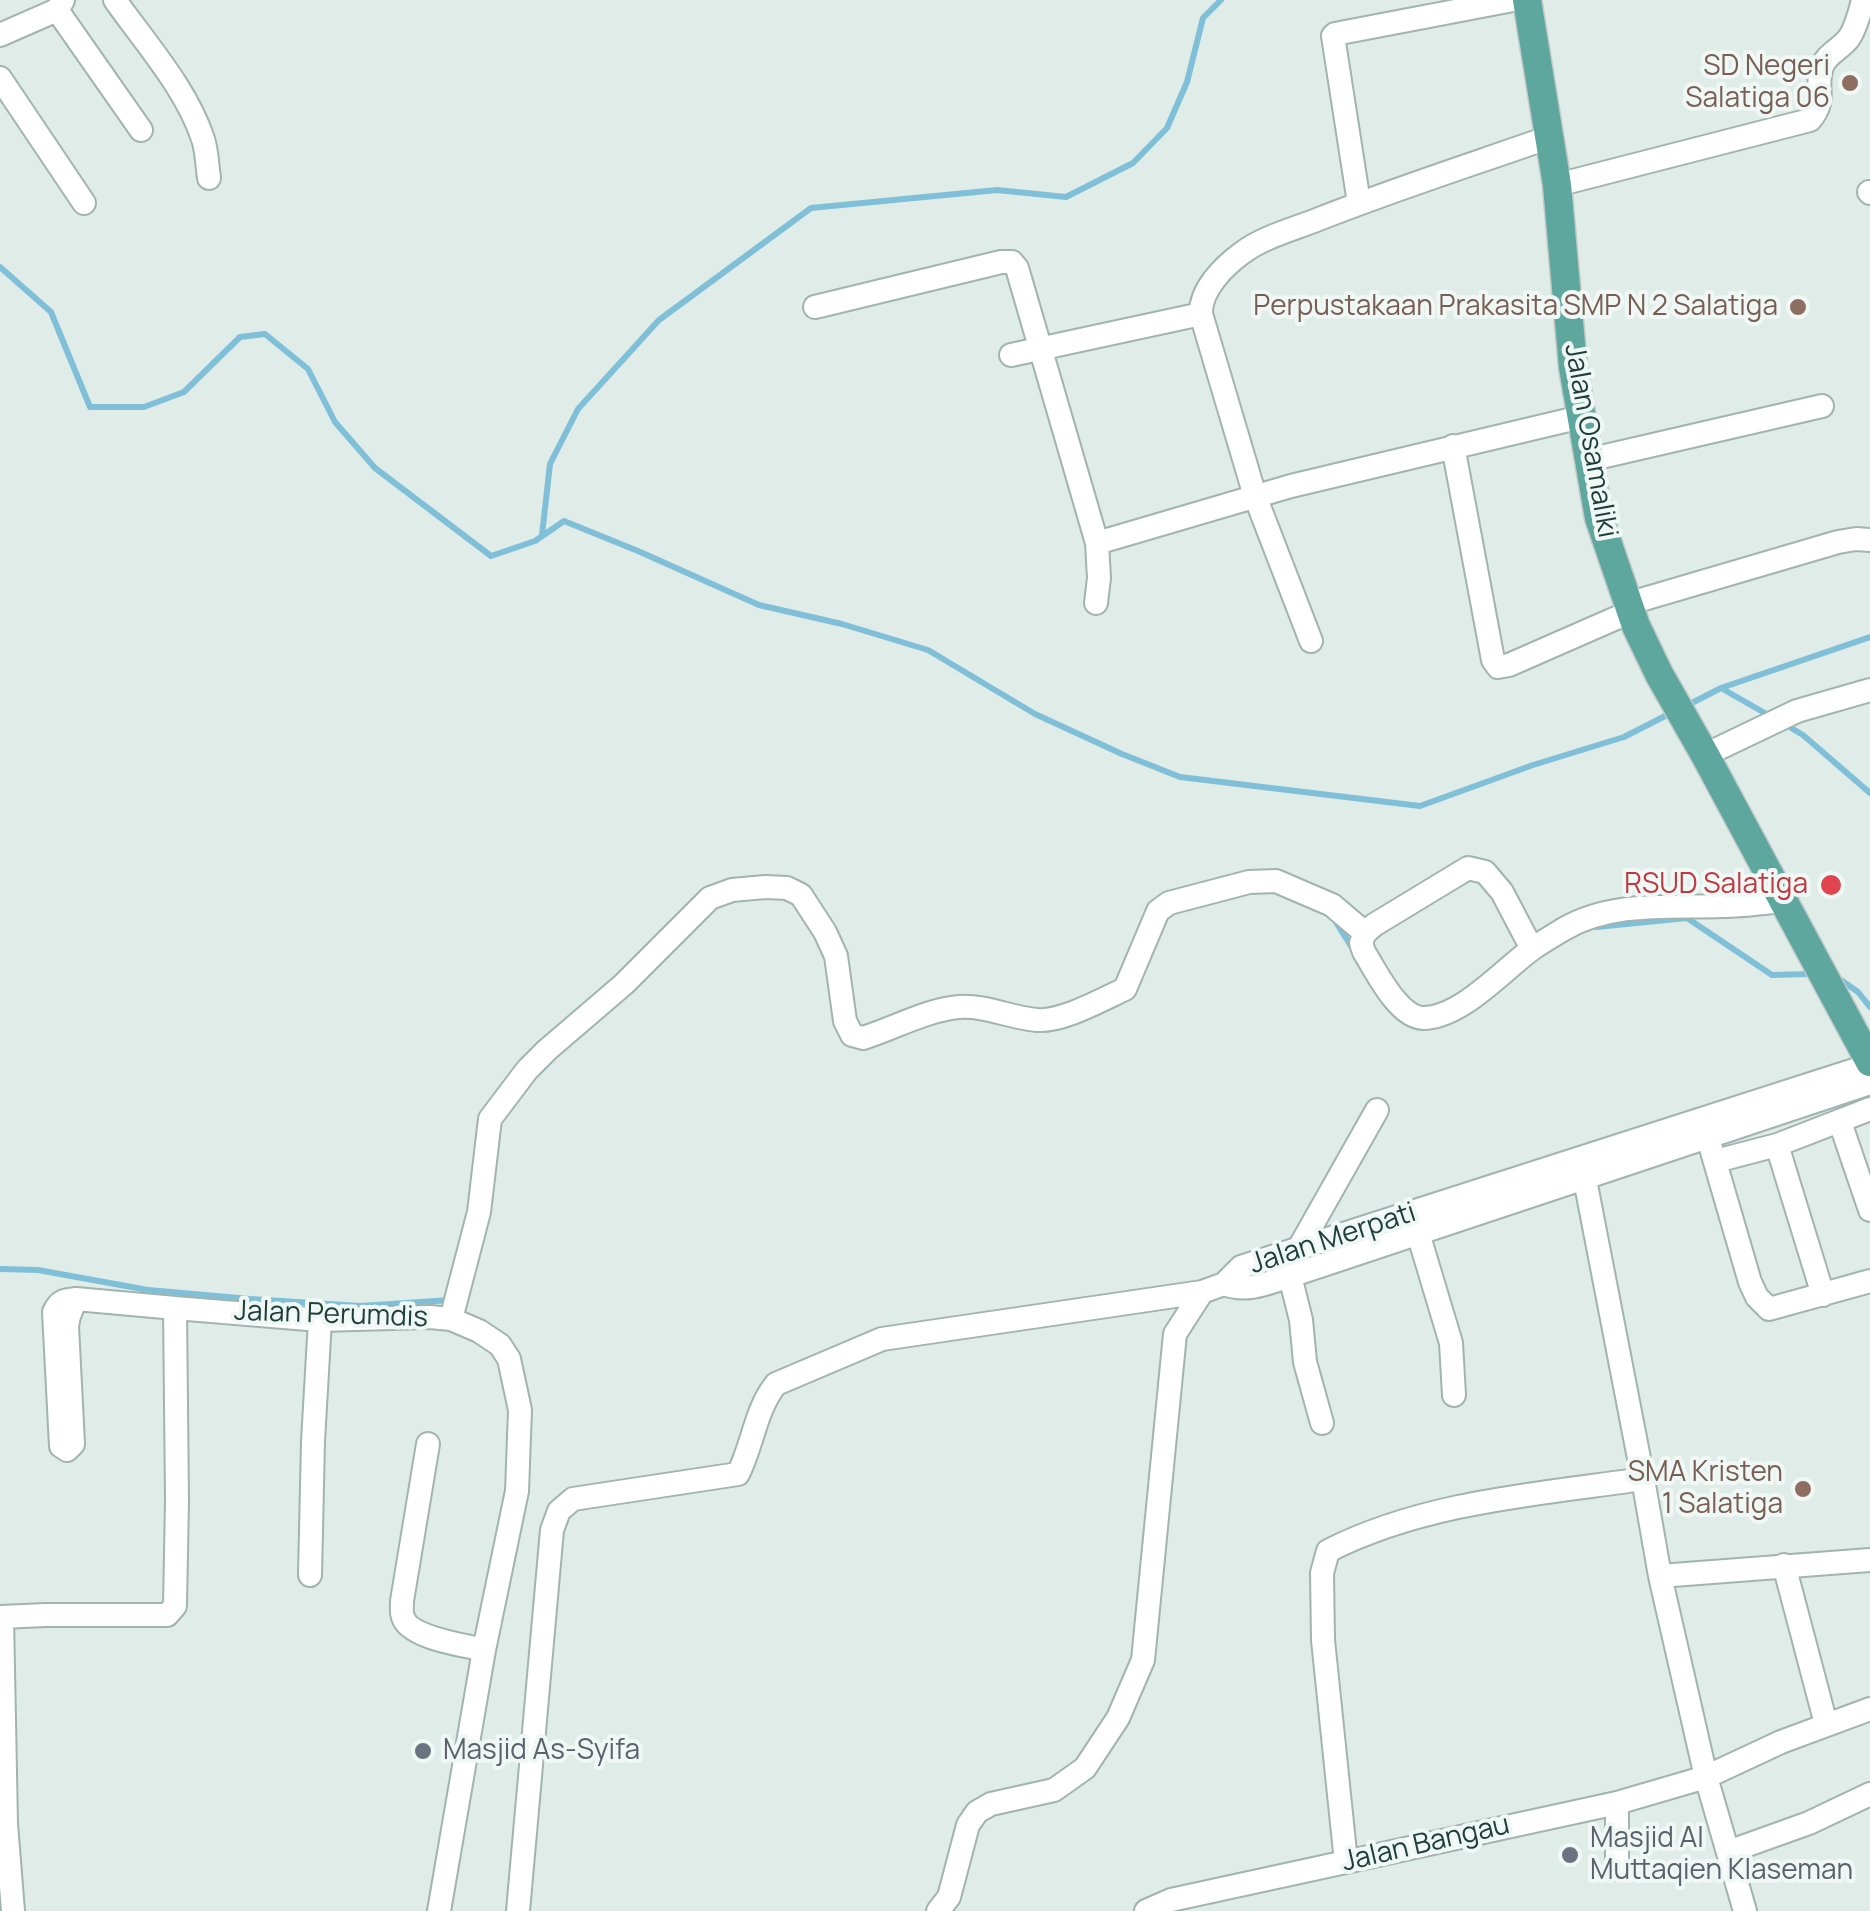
<!DOCTYPE html>
<html>
<head>
<meta charset="utf-8">
<style>
	body { margin:0 }
	canvas { display:block; background:#dfece8 }
</style>
</head>
<body>
<canvas width="1870" height="1911"></canvas>
<script>
const c = document.querySelector('canvas').getContext('2d');
c.lineJoin = 'round';
function strokePath(path, color, width, dash) {
  c.strokeStyle = color;
  c.lineWidth = width;
  c.lineCap = dash ? 'butt' : 'round';
  c.setLineDash(dash || []);
  c.stroke(path);
}
function drawText(font, color, halo, rows, align = 'center') {
  c.font = font + ' Manrope,sans-serif';
  c.lineWidth = 8;
  c.setLineDash([]);
  c.textBaseline = 'middle';
  c.strokeStyle = halo;
  c.fillStyle = color;
  for (const [text, x, y, turn = 0] of rows) {
    c.save();
    c.translate(x, y);
    c.rotate((+turn || 0) * Math.PI / 180);
    c.textAlign = isNaN(turn) ? turn : align;
    if (halo) c.strokeText(text, 0, 0);
    c.fillText(text, 0, 0);
    c.restore();
  }
}
const stream = new Path2D(`
	M0,267L51,312L90,407H144L184,392L240,337L265,334L308,369L335,422L375,468L491,556L535,541L564,521L638,551L759,605L842,624L928,650L1035,714L1122,754L1180,777L1420,806L1533,765L1624,737L1673,712
	M542,535L550,464L578,409L659,320L811,208L997,190L1066,197L1133,163L1167,128L1187,82L1203,18L1221,0
	M1721,688L1770,716
	M1684,707L1721,688L1870,637
	M1786,725L1803,735L1870,793
	M1334,919L1354,951
	M1596,927L1687,918L1772,975L1811,974
	M1838,978L1858,992L1870,1007
	M0,1269L38,1270L148,1290L250,1299L360,1306L451,1300`);
const minor = new Path2D(`
	M63,0L57,10L141,130
	M115,0C146,44 186,88 203,139C207,151 207,165 209,178
	M0,35L57,10
	M0,78L84,203
	M1557,185L1810,120C1828,99 1814,88 1822,67C1826,54 1841,49 1849,38C1856,28 1860,12 1863,0
	M1869,192L1870,193
	M1359,203L1333,36L1335,34L1513,0
	M815,307L1001,262H1012L1017,268L1097,543L1099,578L1096,603
	M1011,355L1201,314
	M1453,446L1493,660L1498,667L1509,665L1630,612
	M1588,460L1822,406
	M1097,543L1291,486L1581,417
	M1627,604L1838,542L1856,539L1870,540
	M1311,641L1255,496L1201,314C1200,290 1223,267 1242,253C1263,237 1294,229 1319,219C1395,189 1473,164 1550,137
	M1705,755L1797,711L1870,690
	M1532,949L1502,892L1485,872L1468,868L1374,925L1365,933L1361,943L1364,952C1376,971 1398,1017 1423,1018C1461,1018 1503,970 1532,949C1542,942 1554,935 1564,929C1612,901 1670,908 1722,906C1743,906 1763,903 1783,901
	M1840,1122L1870,1210
	M1708,1138L1750,1282L1757,1297L1769,1309L1870,1281
	M1777,1145L1870,1109
	M1581,1159L1643,1479L1660,1576L1706,1777L1745,1911
	M1716,1161L1777,1145L1823,1295
	M1418,1233L1451,1343L1454,1395
	M1299,1248L1377,1110
	M1290,1276L1301,1320L1305,1362L1322,1423
	M1224,1284L1241,1267L1870,1065
	M1224,1284C1247,1293 1268,1283 1290,1276L1870,1083
	M76,1299L69,1316L67,1326L73,1444L67,1450L61,1446L54,1312C59,1301 64,1300 76,1299L175,1308
	M451,1319L479,1212L490,1119L527,1070L547,1050L624,984L710,898L732,890L765,887L787,888L801,895L825,932L836,956L845,1021L852,1035L863,1038C895,1028 926,1010 959,1007C985,1005 1011,1018 1037,1020C1062,1022 1101,1000 1125,989L1158,911L1169,903L1249,882L1276,881L1332,905L1365,933
	M428,1444L402,1601C402,1606 401,1612 403,1617C409,1638 464,1645 484,1650
	M1784,1565L1826,1724
	M310,1575L313,1441L320,1320
	M1660,1576L1870,1560
	M0,1617L46,1615H167L175,1606L177,1500L175,1308L320,1320L430,1317L451,1319L479,1331L500,1345L509,1359L520,1410L517,1491L484,1650L439,1911
	M2,1617L6,1824L13,1911
	M1728,1852L1809,1823L1870,1794
	M1346,1862L1323,1640L1322,1573L1328,1551C1424,1502 1538,1494 1643,1479
	M1617,1869V1803
	M518,1911L552,1530L559,1511L573,1499L738,1474C753,1445 755,1410 776,1384L882,1339L1202,1292L1224,1284
	M938,1911L949,1897L968,1825L977,1812L991,1804L1054,1790L1085,1768L1118,1718L1143,1660L1175,1334L1202,1292
	M1146,1911L1171,1900L1617,1803L1706,1777L1781,1742L1870,1709`);
const major = new Path2D(`
	M1527,0L1557,185L1573,367L1599,518L1636,626L1659,674L1705,755L1870,1062`);
const markers = [
	[1850,83,10,"#8d6e63"],
	[1798,307,10,"#8d6e63"],
	[1831,885,12,"#e0444e"],
	[1803,1489,10,"#8d6e63"],
	[423,1751,10,"#6b7280"],
	[1570,1855,10,"#6b7280"]
];
const educationNames = [
	["SD Negeri",1830,67],
	["Salatiga 06",1830,99],
	["Perpustakaan Prakasita SMP N 2 Salatiga",1778,307],
	["SMA Kristen",1783,1473],
	["1 Salatiga",1783,1505]
];
const streetNames = [
	["Jalan Osamaliki",1590,441,80],
	["Jalan Merpati",1333,1239,-18],
	["Jalan Perumdis",331,1315,2],
	["Jalan Bangau",1426,1844,-13]
];
const healthNames = [
	["RSUD Salatiga",1808,885]
];
const worshipNames = [
	["Masjid As-Syifa",443,1751],
	["Masjid Al",1590,1839],
	["Muttaqien Klaseman",1590,1871]
];
strokePath(stream, '#80bfd8', 6);
strokePath(minor, '#a1b4b0', 26);
strokePath(major, '#c0c9c8', 31);
strokePath(minor, '#fff', 22);
strokePath(major, '#5ea79e', 28);
for (const [x, y, r, color] of markers) {
  const dot = new Path2D();
  dot.arc(x, y, r, 0, 2 * Math.PI);
  c.fillStyle = color;
  c.fill(dot);
  strokePath(dot, '#f0f8f5', 4);
}
drawText('28px', '#785e54', '#f0f8f5', educationNames, 'right');
drawText('28px', '#1e3e3a', '#f0f8f5', streetNames);
drawText('28px', '#be3a42', '#f0f8f5', healthNames, 'right');
drawText('28px', '#5b616d', '#f0f8f5', worshipNames, 'left');
</script>
</body>
</html>
